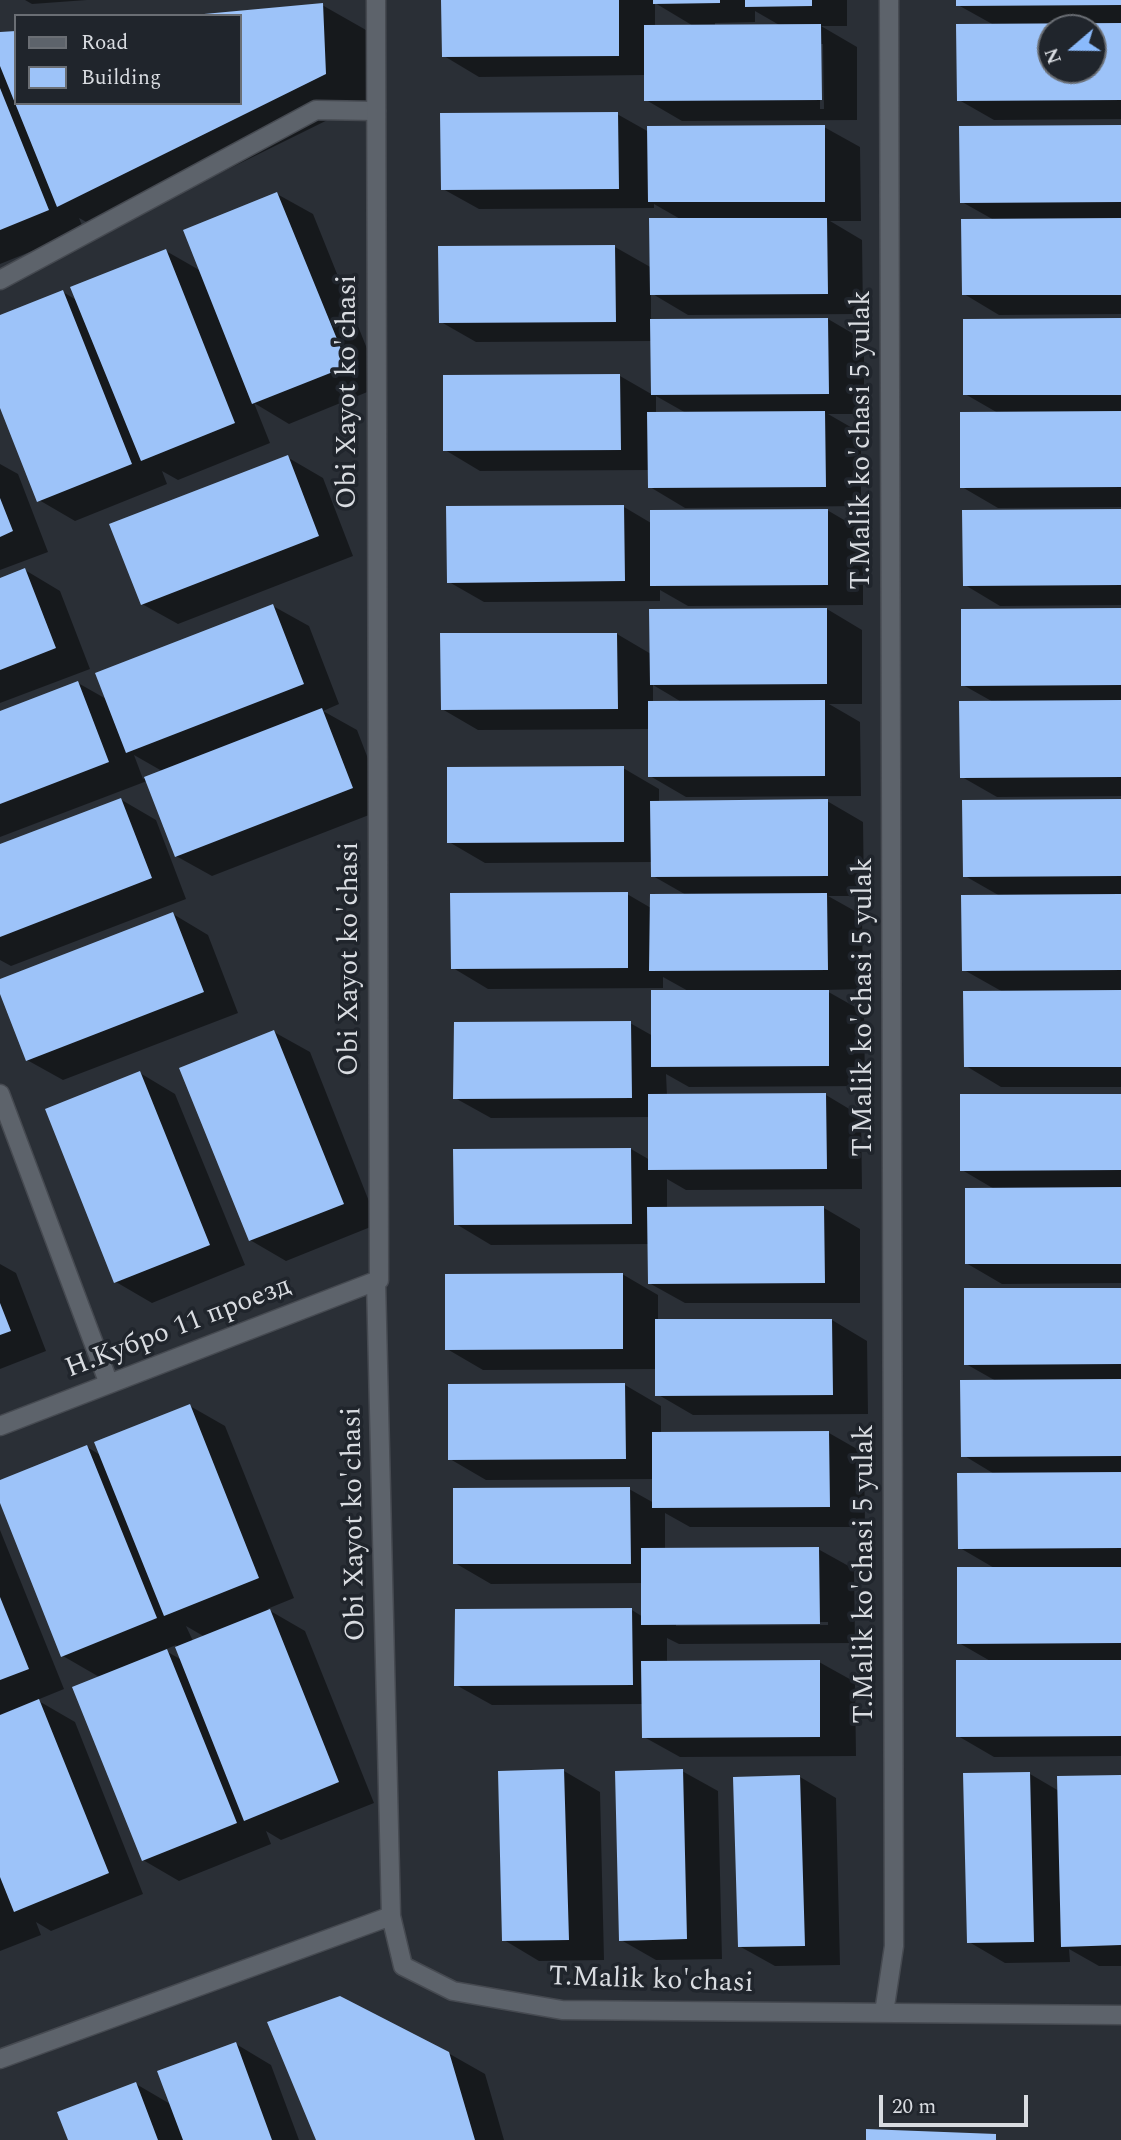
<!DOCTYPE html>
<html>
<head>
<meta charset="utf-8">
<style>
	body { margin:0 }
	#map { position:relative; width:1121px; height:2140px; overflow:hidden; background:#2a2f36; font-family:Spectral,serif }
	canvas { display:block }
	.legend { position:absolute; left:14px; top:14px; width:228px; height:91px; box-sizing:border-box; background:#20252c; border:2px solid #6a6e74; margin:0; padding:9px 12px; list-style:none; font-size:21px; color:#d9dce1 }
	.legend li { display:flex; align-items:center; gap:14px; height:35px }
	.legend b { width:35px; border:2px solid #6a6e74 }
	.north { position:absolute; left:1037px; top:14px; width:70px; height:70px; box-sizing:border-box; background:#20252c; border:2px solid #6a6e74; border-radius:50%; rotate:250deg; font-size:19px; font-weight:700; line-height:28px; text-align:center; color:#d9dce1 }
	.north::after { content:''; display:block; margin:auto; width:24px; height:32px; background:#8abafc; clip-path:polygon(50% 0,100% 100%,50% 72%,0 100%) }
	.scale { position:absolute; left:879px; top:2095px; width:149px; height:32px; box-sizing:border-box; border:4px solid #d9dce1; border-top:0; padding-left:9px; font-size:21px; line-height:24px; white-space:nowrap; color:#d9dce1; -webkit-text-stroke:5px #20252c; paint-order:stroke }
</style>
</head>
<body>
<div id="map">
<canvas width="1121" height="2140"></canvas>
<ul class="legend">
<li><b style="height:9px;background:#5d636b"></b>Road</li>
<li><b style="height:19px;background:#9dc3f9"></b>Building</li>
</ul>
<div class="north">N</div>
<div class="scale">20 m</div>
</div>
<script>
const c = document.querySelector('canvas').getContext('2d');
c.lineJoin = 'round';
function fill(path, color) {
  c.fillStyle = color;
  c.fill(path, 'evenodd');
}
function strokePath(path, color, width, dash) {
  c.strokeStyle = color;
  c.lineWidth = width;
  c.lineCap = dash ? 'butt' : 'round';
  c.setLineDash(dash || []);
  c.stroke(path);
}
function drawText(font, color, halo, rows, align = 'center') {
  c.font = font + ' Spectral,serif';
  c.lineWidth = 7;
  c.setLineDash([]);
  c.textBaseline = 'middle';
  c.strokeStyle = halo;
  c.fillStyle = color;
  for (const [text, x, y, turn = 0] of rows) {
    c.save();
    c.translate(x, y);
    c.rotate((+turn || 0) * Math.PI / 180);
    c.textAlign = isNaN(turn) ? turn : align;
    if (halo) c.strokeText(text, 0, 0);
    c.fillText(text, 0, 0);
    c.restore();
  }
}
const shadow = new Path2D(`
	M25,0H87L32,4Z
	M443,0H847V26H821L857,47V120L682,121L646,100V75L479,77L444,56ZM655,3L695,27H655ZM755,11L781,26H715V23L755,22ZM820,44H823L824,109H820Z
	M958,0H1121V119L994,120L959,100L994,25L958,5ZM1051,28H1093V70H1051Z
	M322,5L366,30L370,99L103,231L79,218L84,230L0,264V34L16,103H240V16H202Z
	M617,114L649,132L824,127L860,147L861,221H830L862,240L863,314L688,315L651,293V320L828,319L864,340V414H828L861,433V506L685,508L650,487L649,470L480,471L445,450L620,376L653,395L652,341L476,342L441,322L615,247L652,268L682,220L654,204V208L479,209L443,189ZM656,396L686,413L656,414Z
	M1121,127V314L999,315L964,294L994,220L962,202Z
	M277,194L313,214L382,386L289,424L254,403L270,443L178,480L162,471L167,484L75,521L39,500L0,403V317L63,292L78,301L166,251L201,271Z
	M1121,320V507L998,508L962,487L998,413L965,394Z
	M287,457L323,478L353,556L178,624L142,604Z
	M0,464L18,474L48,552L0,570Z
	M624,507L651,523L827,510L863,531V605L688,606L660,590V601L484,602L449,582Z
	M1121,511V605L1000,606L965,585Z
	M25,570L60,591L90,669L0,703V579Z
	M273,606L309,626L339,704L323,711L357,730L387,808L212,876L176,856L147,781L0,837V713L78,683L108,700ZM134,755L162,771L143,779Z
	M827,609L862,630V704H829L860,722L861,796L686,797L650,776L649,729L478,730L442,709L617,634L651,654ZM653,685L670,695L683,703H653Z
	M1121,610V796L997,797L962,777L995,703L963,685Z
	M623,768L659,789V802L827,801L863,822L864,896H828L862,915L863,989L825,990L864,1012L865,1086L689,1087L666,1074L667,1096L826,1095L861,1116L862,1189L686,1190L667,1179V1209L824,1208L860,1229V1303H685L649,1283V1244L491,1245L456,1224L631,1149L650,1160V1117L491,1118L455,1098L630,1023L653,1036L690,992L663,977V988L488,989L453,968L627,894L651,908L688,896L653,876V862L485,863L449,842Z
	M120,799L156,820L186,899L11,966L0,960V846Z
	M1121,801V1087H1001L966,1066L1003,992L964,970L1000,896L965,876Z
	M173,914L208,935L238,1013L63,1080L27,1060L0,990V981Z
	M274,1032L310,1052L378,1224L286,1261L250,1240Z
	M140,1073L175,1094L245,1265L152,1303L116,1282Z
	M1121,1095V1283L1002,1284L966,1263L996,1190L962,1170Z
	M0,1264L16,1273L46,1351L0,1369Z
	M622,1274L658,1295V1321L832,1320L867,1341L868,1414L693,1415L657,1394V1369L483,1370L447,1349Z
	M1121,1289V1756L994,1757L958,1736L992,1662L959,1643L996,1569L960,1548L996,1475L963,1455L996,1381L966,1364Z
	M625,1385L661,1406V1433H829L864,1453L865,1527H690L665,1513V1550L818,1549L854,1569L855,1643L679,1644L667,1638V1663L819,1662L855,1682L856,1756L680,1757L644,1737V1704L492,1705L456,1685L632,1610L643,1617V1583L491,1584L455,1563L629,1489L654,1503V1479L486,1480L450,1459ZM828,1622V1625L676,1626V1623Z
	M190,1406L225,1426L294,1598L267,1609L305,1631L374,1803L281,1840L266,1831L271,1844L179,1881L143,1860L101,1678L63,1656L0,1498V1482L87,1447L102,1456ZM186,1626L205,1637L193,1641ZM176,1645L182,1660L164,1650Z
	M0,1530L64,1689L37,1700L75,1722L143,1894L51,1931L36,1922L41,1935L0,1951Z
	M564,1771L600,1792L604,1960L539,1961L504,1940Z
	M682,1771L718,1791L722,1959L656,1960L621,1940Z
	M1030,1774L1059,1791L1121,1776V1966H1099L1069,1949L1070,1962L1005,1963L969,1942Z
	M800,1777L836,1798L840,1965L775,1966L739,1946Z
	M236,2044L271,2065L299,2140H70L136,2084L172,2105Z
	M448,2053L485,2074L504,2140H318Z`);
const building = new Path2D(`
	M441,0H619V56L442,57Z
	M653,0H720V3L653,4Z
	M745,0H812V6L745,7Z
	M956,0H1121V5L956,6Z
	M323,3L326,74L57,207L0,66V32L16,31V103H240V16H204V14Z
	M1121,23V100L957,101L956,24ZM1051,28H1093V70H1051Z
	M821,24L822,100L644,101V25Z
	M0,88L49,210L0,230Z
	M618,112L619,189L441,190L440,113Z
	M825,125V202H648L647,126Z
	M1121,125V202L960,203L959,126Z
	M277,192L348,366L252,404L183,230Z
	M649,218H827L828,294L650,295Z
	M1121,218V295H962L961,219Z
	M615,245L616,322L439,323L438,246Z
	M166,249L235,423L141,461L70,287Z
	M63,290L132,464L37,502L0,408V315Z
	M828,318L829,394L651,395L650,319Z
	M1121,318V395H963V319Z
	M620,374L621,450L443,451V375Z
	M825,411L826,487L648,488L647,412Z
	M1121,411V487L960,488V412Z
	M288,455L319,536L141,605L109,524Z
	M0,498L13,531L0,537Z
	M624,505L625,581L447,583L446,506Z
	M828,509V585L650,586V510Z
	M1121,509V585L963,586L962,510Z
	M25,568L56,648L0,670V578Z
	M273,604L304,684L126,753L95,673Z
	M827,608V684L650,685L649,609Z
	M1121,608V685L961,686V609Z
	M440,633H617L618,709L441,710Z
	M78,681L109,762L0,804V711Z
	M825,700V776L648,777V701Z
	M1121,700V777L960,778L959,701Z
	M322,708L353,788L175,857L144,777Z
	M624,766V842L447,843V767Z
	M121,798L152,878L0,937V844Z
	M828,799V876L651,877L650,801Z
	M1121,799V876L963,877L962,800Z
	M628,892V968L451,969L450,893Z
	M827,893L828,970L649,971L650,894Z
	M1121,894V970L962,971L961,895Z
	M173,912L204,992L26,1061L0,994V979Z
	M651,990H829V1066L651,1067Z
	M1121,990V1067H964L963,991Z
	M631,1021L632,1098L453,1099L454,1022Z
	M274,1030L344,1204L249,1241L179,1068Z
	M140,1071L210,1245L114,1283L45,1109Z
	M826,1093L827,1169L648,1170V1094Z
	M960,1094H1121V1170L960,1171Z
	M631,1148L632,1224L454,1225L453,1149Z
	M1121,1187V1264H965V1188Z
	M824,1206L825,1283L648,1284L647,1207Z
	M623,1273V1349L445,1350V1274Z
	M964,1288H1121V1364L964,1365Z
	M0,1303L11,1331L0,1335Z
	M655,1319H832L833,1395L655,1396Z
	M1121,1379V1456L961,1457L960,1380Z
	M625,1383L626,1459L448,1460V1384Z
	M190,1404L259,1578L164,1616L94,1442Z
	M829,1431L830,1507L652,1508V1432Z
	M87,1445L157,1618L61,1657L0,1503V1480Z
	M1121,1472V1548L958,1549L957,1473Z
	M630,1487L631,1564H453V1488Z
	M819,1547L820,1624L641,1625V1548Z
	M957,1567H1121V1643L957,1644Z
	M0,1597L29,1669L0,1680Z
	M632,1608L633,1685L454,1686L455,1609Z
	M270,1609L339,1782L244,1821L175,1647Z
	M167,1649L237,1823L142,1861L72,1687Z
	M820,1660V1737L642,1738L641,1661Z
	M956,1660H1121V1736L956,1737Z
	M39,1699L109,1873L14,1912L0,1877V1715Z
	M564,1769L569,1940L502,1941L498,1771Z
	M683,1769L687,1939L619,1941L615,1771Z
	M1030,1772L1034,1942L967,1943L963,1773Z
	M800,1775L805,1946L738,1947L733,1777Z
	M1121,1775V1945L1061,1947L1057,1776Z
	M340,1996L449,2052L475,2140H316L267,2022Z
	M236,2042L272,2140H183L157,2071Z
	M136,2082L158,2140H68L57,2112Z
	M866,2129L996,2134V2140H866Z`);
const service = new Path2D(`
	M0,280L316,110L376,111`);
const minor = new Path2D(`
	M376,0L379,1280L376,1281L391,1916
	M0,1094L109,1384
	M0,1426L376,1281
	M884,2013L894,1946L889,0
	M0,2059L391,1916L403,1966L453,1991L562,2010L1121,2015`);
const streetNames = [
	["Obi Xayot ko'chasi",350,392,-90],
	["T.Malik ko'chasi 5 yulak",864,440,-90],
	["Obi Xayot ko'chasi",352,959,-90],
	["T.Malik ko'chasi 5 yulak",866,1007,-90],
	["Н.Кубро 11 проезд",179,1329,-21],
	["Obi Xayot ko'chasi",356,1524,-91],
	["T.Malik ko'chasi 5 yulak",867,1574,-90],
	["T.Malik ko'chasi",651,1982,2]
];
fill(shadow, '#0007');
fill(building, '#9dc3f9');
strokePath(service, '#464a51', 21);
strokePath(minor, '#464a51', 21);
strokePath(service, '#5d636b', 18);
strokePath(minor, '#5d636b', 18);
drawText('28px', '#d9dce1', '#20252c', streetNames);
</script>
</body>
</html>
